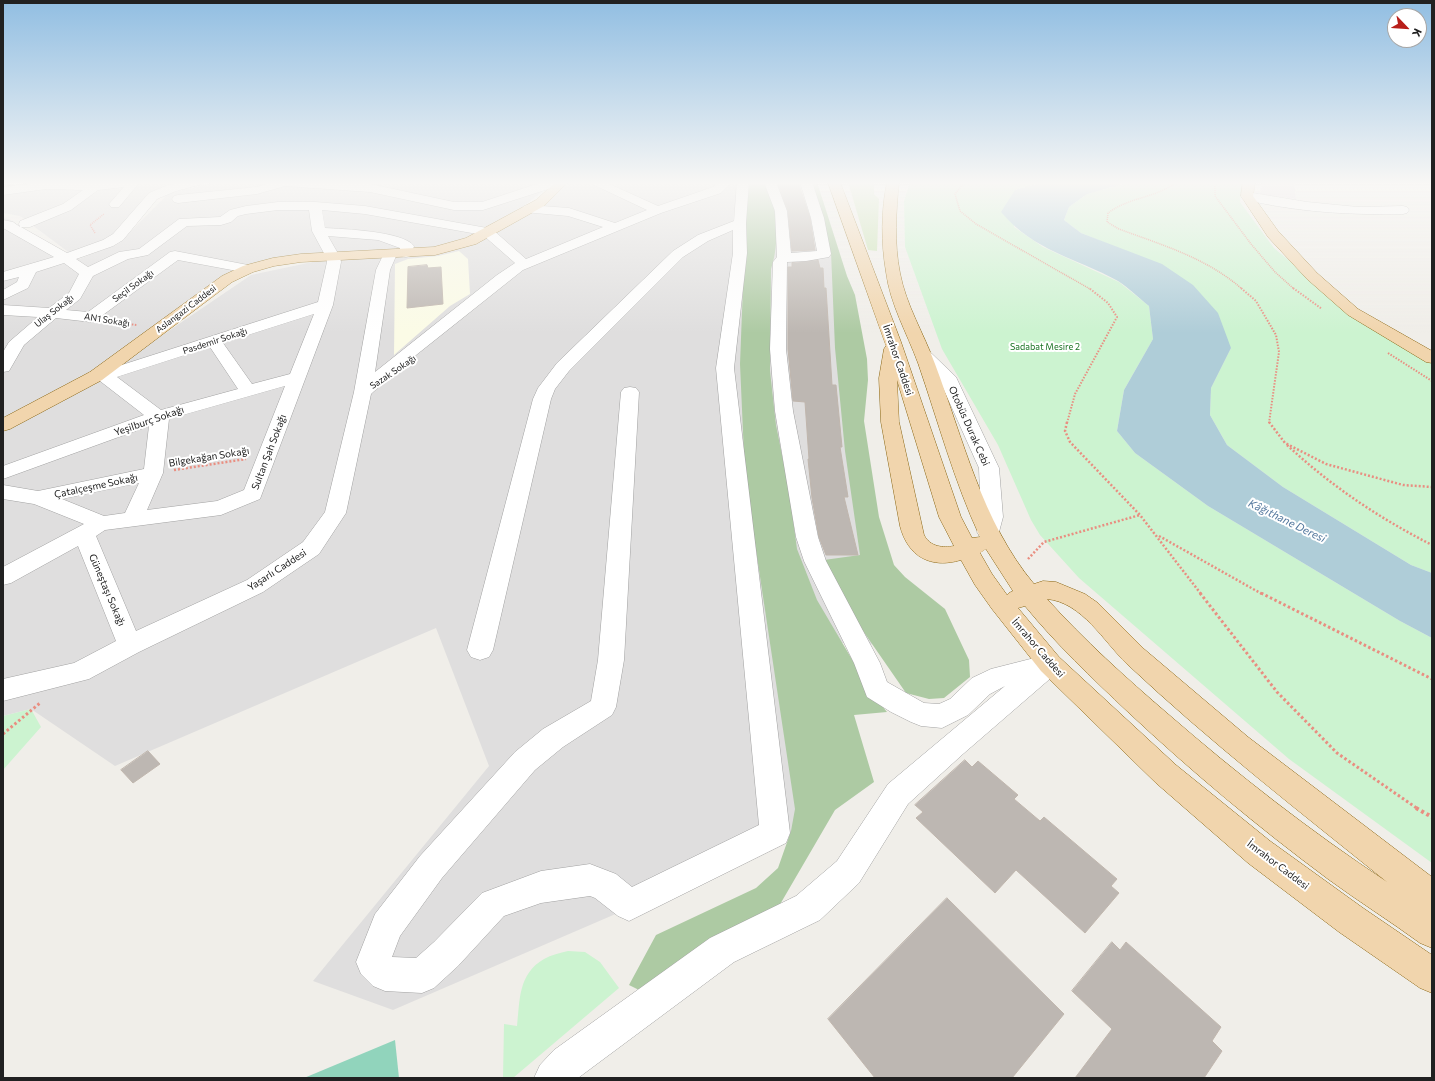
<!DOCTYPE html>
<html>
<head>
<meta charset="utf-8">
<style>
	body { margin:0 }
	#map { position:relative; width:1435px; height:1081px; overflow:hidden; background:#f0eee9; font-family:Commissioner,sans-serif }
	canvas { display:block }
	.frame { position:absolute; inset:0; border:4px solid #212121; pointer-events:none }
	.north { position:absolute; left:1387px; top:8px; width:40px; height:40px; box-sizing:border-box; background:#fff; border:1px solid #a6a6a6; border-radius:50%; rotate:115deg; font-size:11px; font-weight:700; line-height:16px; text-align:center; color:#212121 }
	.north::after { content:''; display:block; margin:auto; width:14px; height:18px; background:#b81e1a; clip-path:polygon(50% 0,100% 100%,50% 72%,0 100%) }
</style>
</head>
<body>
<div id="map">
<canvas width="1435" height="1081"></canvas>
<div class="frame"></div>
<div class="north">K</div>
</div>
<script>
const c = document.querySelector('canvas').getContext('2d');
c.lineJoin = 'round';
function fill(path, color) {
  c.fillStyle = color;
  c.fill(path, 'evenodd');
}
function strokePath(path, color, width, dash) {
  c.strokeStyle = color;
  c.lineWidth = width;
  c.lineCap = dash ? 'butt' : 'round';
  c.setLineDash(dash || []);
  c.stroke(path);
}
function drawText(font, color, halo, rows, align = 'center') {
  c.font = font + ' Commissioner,sans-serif';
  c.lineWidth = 4;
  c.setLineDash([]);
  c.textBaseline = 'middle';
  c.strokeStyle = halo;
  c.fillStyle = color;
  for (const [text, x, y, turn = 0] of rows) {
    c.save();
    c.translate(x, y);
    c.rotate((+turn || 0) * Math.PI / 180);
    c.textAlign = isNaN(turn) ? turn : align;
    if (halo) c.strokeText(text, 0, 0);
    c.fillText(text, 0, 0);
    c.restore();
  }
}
const residential = new Path2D(`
	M125,182H189L157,191L110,238L71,254L20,216L3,213V190L120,185Z
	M217,182H554L519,210L468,238L429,250L331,254L240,265L124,350L69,387L3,420V218L9,219L20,226L62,261L79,259L118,244L169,193Z
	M578,182H814L838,267L889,645L771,640L801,834L393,1010L313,981L489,766L436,628L115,766L31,709L3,716V428L95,381L251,275L317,261L472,243L558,185Z`);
const industrial = new Path2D(`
	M1262,182H1294L1296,199L1260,194Z`);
const education = new Path2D(`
	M459,251L468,259L470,294L450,306L394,355L395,264L408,259L438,256Z`);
const grass = new Path2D(`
	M848,182H874V194L879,199L877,251L868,250Z`);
const forest = new Path2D(`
	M747,182H765C778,206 780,243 771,269L770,371L776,425L789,490L797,549L817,600L873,695L887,712L854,715L874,782L835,810L775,913L649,995L629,985L656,935L756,888L778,868L791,831L795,809L745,477L740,364Z
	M810,182H817L847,276L855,295L867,359L868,380L864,421L879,517L894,565L905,577L945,609L969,660L970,677L944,698L929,699L906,693L852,615L824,560L860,555L845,451L835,348L831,252Z`);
const park = new Path2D(`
	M910,182H1043L1015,190L1014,227L1043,247L1119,282L1149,306L1153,339L1124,390L1117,431L1135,453L1208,506L1400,621L1432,638V863L1289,759L1079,578L1040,535L1031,520L998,445L942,349L905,247L904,201Z
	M1130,182H1242L1240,202L1274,248L1354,315L1432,360V573L1411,565L1283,487L1227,445L1210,415L1211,388L1231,348L1113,246L1081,233L1064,220L1069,207L1087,194Z
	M31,709L41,727L3,770V716Z
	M568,951L585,952L600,962L619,988L513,1078H503L504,1024L517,1026C520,1000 518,974 544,959C551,955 560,953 568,951Z`);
const pitch = new Path2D(`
	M395,1040L399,1078H304Z`);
const water = new Path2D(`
	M1043,182H1130L1087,194L1069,207L1064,220L1081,233L1162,264L1193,285L1218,313L1231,348L1211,388L1210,415L1227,445L1283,487L1411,565L1432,573V638L1400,621L1208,506L1135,453L1117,431L1124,390L1153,339L1149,306C1139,298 1129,288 1118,281C1075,257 1035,252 1001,212L1015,190Z`);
const building = new Path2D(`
	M777,182H798L810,218L815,250L792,251L788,211Z
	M818,260L820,268H823L824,288H826L832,385H836L842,447H840L848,497H844L858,555H826L819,537L812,498L808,459H809L805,402L793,401L788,349V267H792V263Z
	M427,265L428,268L441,267L443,304L407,308L408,267Z
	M148,751L160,764L133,783L121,770Z
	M965,760L972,767L978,761L1018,795L1014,799L1040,821L1044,817L1117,879L1111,886L1119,893L1085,933L1016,870L995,893L916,818L923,812L915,805Z
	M947,898L1064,1014L1012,1078H875L828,1019Z
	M1112,942L1120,950L1126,942L1221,1027L1212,1041L1222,1051L1204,1078H1075L1112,1029L1072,991Z`);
const pathFar4 = new Path2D(`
	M968,182L963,184L955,194L960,211L976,224L1090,289
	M1177,182C1156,198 1129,197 1108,213L1107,222L1119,229C1162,245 1207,258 1242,289
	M1215,182V196L1251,244L1275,272L1294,289
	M95,233L90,225L104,214`);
const pathFar3 = new Path2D(`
	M1241,288L1256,301L1276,335L1279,352L1269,423
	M1293,288L1322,309
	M111,322L137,325
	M1388,353L1432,381
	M1067,423L1075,394L1117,317L1108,303L1089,288`);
const pathFar2 = new Path2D(`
	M1067,422L1065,431L1070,442L1140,515L1201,594
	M1269,422L1285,443L1326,464L1403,485L1432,487
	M1287,445C1331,486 1379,518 1432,545
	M174,470L246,459
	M1159,536L1262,594
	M1028,559L1044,542L1140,515`);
const pathFar1 = new Path2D(`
	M1200,593L1277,692L1337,753L1418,809
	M1261,593L1432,679
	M3,734L40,703`);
const path = new Path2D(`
	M1416,808L1432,817`);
const minor = new Path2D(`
	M45,182L95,183L109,182H140L119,207H111L109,204L124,187L98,190L71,210L30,227H21L67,253L103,240L113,234L149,193L168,185L185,182H205L203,184L176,191L157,199L123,240L113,246L76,259L88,267L119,252L139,249L179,219L220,217L230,210L246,206L278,202H315L365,206L487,228L492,229L526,259L603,227L568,216L524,212L522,209L524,206L528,205L569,208L615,223L647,210L592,184L590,182H605L658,206L713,187L719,182H731V183L721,193L661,213L523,270L396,371L371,394L346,513L319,554L263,592L139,652L89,679L3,701V679L74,663L116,641L78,546L11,583L3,585V567L84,524L34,504L3,499V485L38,491L144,469L149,426L3,479V466L144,415L100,381L90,380L87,376L90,372L103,371L318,302L327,262L326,257L312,231L309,210H278L246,214L238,216L231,222L221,225L187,226L148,255L128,259L93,276L80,299L66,310L88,312L170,252L175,251L248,265L253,266L255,269L253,272L248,273L178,260L96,320L91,322L56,318L24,345L9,371L3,372V352L9,342L38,317L3,315V305L49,308L69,293L79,274L64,263L36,272L28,288L3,300V290L17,282L19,277L3,281V272L54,257L3,228V220L13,222L20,227L19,224L20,221L63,204L83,190L46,189L3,195V187ZM322,210L365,214L483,235L515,263L497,275L375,372L390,270L397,254L395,251L390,250L385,251L376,270L354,392L325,512L303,542L247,580L136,631L96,536L105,530L221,515L260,499L333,305L341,262L340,257L328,236L378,240L400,248L399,253L401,256L406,257L411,256L414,246C403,231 343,229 325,228ZM314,314L290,374L252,384L223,343ZM210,347L238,389L161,410L117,377ZM285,386L244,490L217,501L147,510L163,473L169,419ZM139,483L125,513L104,516L62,499Z
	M274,182H329L370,184L454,202H482L543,182H566L564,184L483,210H454L370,192L285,186L257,194L178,203L174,202L172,199L174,196L178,195L256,187Z
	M737,182H749L746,223L747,253L734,368L790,833L786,843L629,921L618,916L595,898L590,896L541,903L504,916L458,966L434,988L422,993L385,991L373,986L361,974L356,962L375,914L420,856L515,752L543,729L591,701L598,660L621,392L624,388L630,387L636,388L639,392L624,660L616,707L612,715L563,747L535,770L442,878L400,936L392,957L416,958L434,942L482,893L541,871L590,864L616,874L632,887L759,825L716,368L733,253V230L708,241L683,257L569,371L555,389L551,399L493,650L489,657L480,660L471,657L467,650L533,399L538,388L557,363L673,251L698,235L734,221Z
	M764,182H776L787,211L791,253L817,251L811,218L800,182H812L824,218L831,254L829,257L806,261L787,262L786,349L793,411L818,537L826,561L880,663L887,682L924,703L939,704L950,699L972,678L991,669L1050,654L1059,657L1063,664L1059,671L963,754L908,804L859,883L820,920L734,962L578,1078H534L540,1065L554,1050L710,938L796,896L837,861L888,784L1005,686L990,694L968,715L942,728L921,726L911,722L891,712L867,697L854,663L804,561L796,537L775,411L770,349L773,262L777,257L775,211Z
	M1247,192L1307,202L1358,207L1403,206L1407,207L1409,210L1407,213L1403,214C1350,215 1295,212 1243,199L1241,196L1243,193Z
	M923,350L929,351L956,377L999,468L1003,517L999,532L996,537L988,539L980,537L977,532L981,517L979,468L939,379L915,355L917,351Z`);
const major = new Path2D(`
	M556,182H568L544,206L476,244L435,255L301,262L274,266L253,272L232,282L102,380L10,429L3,431V418L90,372L222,276L243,266L273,258L301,254L434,247L466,238L536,200Z
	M828,182H840L901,342L961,517L972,538L980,537C954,481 938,421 918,363C907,333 890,304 886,272C881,243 881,210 887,182H899C896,212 894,243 900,273C906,305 924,334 935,364C963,438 982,522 1034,584L1043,581L1056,582L1085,594L1098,603L1144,649L1248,737L1432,877V948L1420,943C1390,921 1358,901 1328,879C1258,827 1191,771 1128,712C1092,678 1056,644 1025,606L1018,608L1059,657L1176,765L1270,841L1363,908L1432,955V993L1420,988L1339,932L1248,863L1156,783L1041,671L992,609L975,585L961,560C931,569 908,557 900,526L881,422L879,378L884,349L886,346ZM897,380L939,517L954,546C943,548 930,547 924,535L899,422ZM986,549L1013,591L1009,593L1007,595L992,574L980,553ZM1047,599C1082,602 1104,642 1127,664C1210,742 1299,811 1387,882C1310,831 1237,774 1168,714C1126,678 1084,640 1047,599Z
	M1243,182H1255L1253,196L1278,231L1317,273L1358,309L1432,351V363L1426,362L1348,315L1307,279L1268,237L1241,196Z`);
const farStreetnames = [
	["Seçil Sokağı",133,286,-36],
	["Aslangazi Caddesi",186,309,-37],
	["Ulaş Sokağı",54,311,-38],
	["AN1 Sokağı",107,320,9],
	["Pasdemir Sokağı",215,341,-18],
	["Sazak Sokağı",393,372,-34]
];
const farParknames = [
	["Sadabat Mesire 2",1045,347]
];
const streetNames = [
	["İmrahor Caddesi",898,360,71],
	["Yeşilburç Sokağı",149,421,-19],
	["Otobüs Durak Cebi",969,426,66],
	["Sultan Şah Sokağı",269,452,-69],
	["Bilgekağan Sokağı",209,457,-9],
	["Çatalçeşme Sokağı",96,486,-12],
	["Yaşarlı Caddesi",277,570,-33],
	["Güneştaşı Sokağı",107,590,67],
	["İmrahor Caddesi",1038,648,49],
	["İmrahor Caddesi",1278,865,37]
];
const waterNames = [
	["Kâğıthane Deresi",1287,521,26]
];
fill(residential, '#dfdede');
fill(industrial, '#e8dbe5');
fill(education, '#fbfbe6');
fill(grass, '#cbe3b5');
fill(forest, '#adcaa3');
fill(park, '#ccf3d0');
fill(pitch, '#91d4bc');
fill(water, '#afcdd8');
fill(building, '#bdb7b2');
strokePath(building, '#c0b6ad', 1);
strokePath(minor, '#a2a2a2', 1);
strokePath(major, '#8a6613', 1);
strokePath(pathFar4, '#e98e81', 1.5, [1, 1]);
strokePath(pathFar3, '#e98e81', 2, [1.5, 1.5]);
strokePath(pathFar2, '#e98e81', 2.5, [2, 2]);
strokePath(pathFar1, '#e98e81', 3, [2.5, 2.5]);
strokePath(path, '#e98e81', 4, [3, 3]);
fill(minor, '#fff');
fill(major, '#f1d5ad');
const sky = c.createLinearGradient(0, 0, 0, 333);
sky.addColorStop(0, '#91bee2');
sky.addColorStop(0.55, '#f8f7f5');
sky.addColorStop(1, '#f8f7f500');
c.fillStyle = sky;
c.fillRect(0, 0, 1435, 333);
drawText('9px', '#212121', '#fff', farStreetnames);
drawText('9px', '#1a7324', '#fff', farParknames);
drawText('10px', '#212121', '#fff', streetNames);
drawText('italic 11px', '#54789e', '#fff', waterNames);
</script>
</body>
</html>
